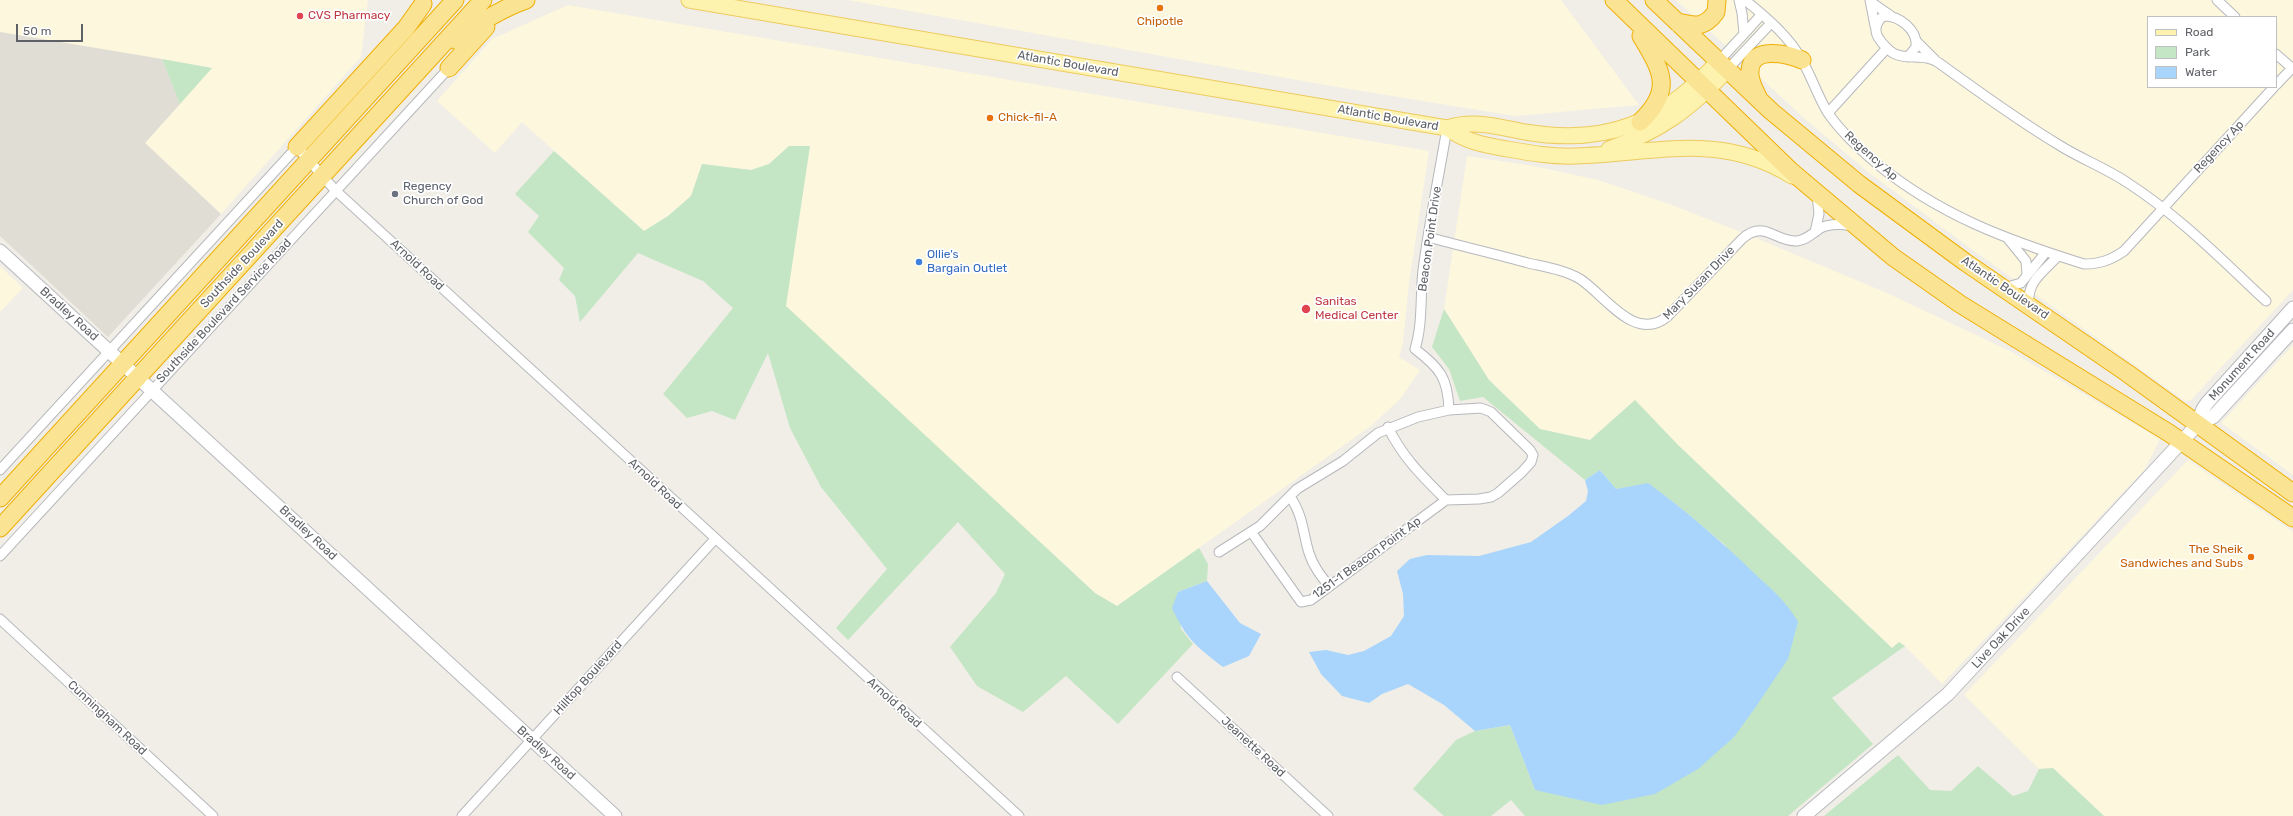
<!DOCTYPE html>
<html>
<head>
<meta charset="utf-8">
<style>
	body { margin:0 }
	#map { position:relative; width:2293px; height:816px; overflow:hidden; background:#f0eee6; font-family:Rubik,sans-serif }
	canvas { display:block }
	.legend { position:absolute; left:2147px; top:16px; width:130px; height:72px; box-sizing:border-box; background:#fff; border:1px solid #bfc0c2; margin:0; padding:5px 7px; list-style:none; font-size:12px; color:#5e6166 }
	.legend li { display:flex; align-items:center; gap:8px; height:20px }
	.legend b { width:20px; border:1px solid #bfc0c2 }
	.scale { position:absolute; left:16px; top:24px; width:67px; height:18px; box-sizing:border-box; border:2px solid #5e6166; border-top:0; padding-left:5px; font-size:12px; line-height:14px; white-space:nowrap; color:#5e6166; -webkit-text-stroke:3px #fff; paint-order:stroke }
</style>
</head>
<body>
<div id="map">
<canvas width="2293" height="816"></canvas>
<ul class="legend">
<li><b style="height:5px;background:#fdf3ae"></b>Road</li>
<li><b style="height:11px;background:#c4e6c5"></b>Park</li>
<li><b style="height:11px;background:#a9d5fd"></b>Water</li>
</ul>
<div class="scale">50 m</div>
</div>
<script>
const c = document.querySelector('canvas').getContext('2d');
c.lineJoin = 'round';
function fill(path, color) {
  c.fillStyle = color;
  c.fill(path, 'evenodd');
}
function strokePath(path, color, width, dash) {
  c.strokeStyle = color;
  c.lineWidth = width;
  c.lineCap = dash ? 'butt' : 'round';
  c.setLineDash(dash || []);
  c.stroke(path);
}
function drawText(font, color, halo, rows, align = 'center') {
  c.font = font + ' Rubik,sans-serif';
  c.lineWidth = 3.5;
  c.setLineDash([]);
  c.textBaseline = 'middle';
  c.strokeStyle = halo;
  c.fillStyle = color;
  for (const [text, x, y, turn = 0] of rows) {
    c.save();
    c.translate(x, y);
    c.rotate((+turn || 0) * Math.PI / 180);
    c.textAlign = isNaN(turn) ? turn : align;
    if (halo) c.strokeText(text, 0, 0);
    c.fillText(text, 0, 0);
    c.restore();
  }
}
const commercial = new Path2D(`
	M0,0H368L361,57L221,214L145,143L212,68L0,32Z
	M847,0H1561L1639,105L1515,116L1331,86Z
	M1676,0H2293V290L2190,401H2185L1967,246L1867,171L1805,119ZM2148,17H2276V87H2148Z
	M568,5L1429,151L1409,283L1403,343L1399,357L1420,370L1401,398L1371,426L1117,606L1095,593L785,306L810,146H789L769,164L751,170L702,164L691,196L668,216L644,231L522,122L495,153L437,101L492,39Z
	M1467,156L1534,166L1598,180L1672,205L1756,238L1887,293L2010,351L2160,439L2145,469L1942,684L1905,646L1899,642L1892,648L1678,445L1635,400L1590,440L1540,429L1489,380L1444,309Z
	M0,266L23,288L0,312Z
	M2293,345V475L2221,423Z
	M2188,460L2293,532V816H2104L2053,768L2039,769L1964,695Z`);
const education = new Path2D(`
	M0,32L162,59L180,104L145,143L221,214L108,337L0,236Z`);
const green = new Path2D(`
	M162,59L212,68L180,104Z
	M789,146H810L786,306L1095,593L1117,606L1199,548L1208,564L1207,581L1178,592L1181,629L1193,644L1118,724L1066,676L1023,712L977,686L950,647L996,593L1005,574L958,522L848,640L836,628L887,569L821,487L790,428L768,353L735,420L712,411L687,418L663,394L733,308L703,281L638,253L580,322L575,296L559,280L564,268L528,232L539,216L515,194L554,151L644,231L668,216L691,196L702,164L751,170L769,164Z
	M1444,309L1489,380L1540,429L1590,440L1635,400L1678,445L1892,648L1899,642L1905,646L1832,698L1873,744L1788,816H1525L1511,800L1491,816H1444L1413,789L1456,740L1475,731L1510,725L1535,790L1726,546L1677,505L1648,484L1616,489L1600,470L1585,480L1483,397L1460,401L1449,369L1432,347Z
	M1898,755L1930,790L1951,791L1978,766L2013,796L2028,791L2039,769L2053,768L2104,816H1824Z`);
const water = new Path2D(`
	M1600,470L1616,489L1648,483C1685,510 1720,540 1753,572C1770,588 1787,602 1798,622L1788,659L1755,708L1734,737L1698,769L1655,794L1602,805L1535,790L1510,725L1475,731L1444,705L1408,684L1382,694L1369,703L1342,696L1321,674L1309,652L1326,650L1348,655L1364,651L1391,636L1404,616L1403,594L1397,571L1410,559L1427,555L1479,556L1531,542L1568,516L1586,501L1588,491L1585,480Z
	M1207,581L1240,623L1261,634L1249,656L1223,667C1197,647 1186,639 1172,608L1178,592Z`);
const street = new Path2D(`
	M1745,0C1767,18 1790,37 1803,62C1812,78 1818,97 1828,113C1841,132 1859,148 1876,163C1939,215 2007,240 2084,264C2100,264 2111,260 2124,251L2274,87
	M1870,0L1875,26
	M2217,0L2235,17
	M1871,2L1891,16
	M1744,34L1762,14
	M1917,42L1935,60
	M2276,54L2293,69
	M1908,57L1916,47C1918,30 1899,15 1883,16C1869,29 1878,40 1890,51C1904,62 1924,52 1939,63C1978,91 2017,120 2059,145C2081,159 2106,168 2128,183C2179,216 2222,260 2266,301
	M1718,62L1744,34L1742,13L1739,0
	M1727,70L1771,23
	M2276,85L2293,67
	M1828,113L1887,48
	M1447,128C1439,176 1429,223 1423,270C1420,297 1423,323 1415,349C1440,368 1448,378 1449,410
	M1815,232L1819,214L1817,195
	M1428,237C1461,246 1495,254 1528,263C1545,267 1565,270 1580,279C1605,295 1635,344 1668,316L1742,239C1764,219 1775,242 1797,241C1806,240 1812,234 1819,229C1829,223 1841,224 1852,226
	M2009,240L2026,261L2027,275
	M2004,288L2021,283L2046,252
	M2029,306C2026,282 2043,272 2058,256
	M1388,427C1402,457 1424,478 1446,500
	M0,470L297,147L335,190L1019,816
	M1290,497C1303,514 1303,534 1309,553C1313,566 1321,576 1329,586
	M1219,552L1260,526L1297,489L1343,461L1378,433L1418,417L1449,410L1481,408L1491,412L1530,450L1533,455L1531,462L1522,472L1498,493L1491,497L1479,499L1446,500L1311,600L1301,602L1252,533
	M0,556L449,68
	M0,619L213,816
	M1177,677L1328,816
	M462,816L715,539`);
const secondary = new Path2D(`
	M0,251L615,816
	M2197,425L2203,409L2207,403L2293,308
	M1804,816L1948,694L2197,425L2213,417L2293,330`);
const primary = new Path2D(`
	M689,0L1447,128C1466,142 1484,145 1507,149C1530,153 1553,157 1576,156C1654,154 1719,131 1792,176
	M1447,128C1473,119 1499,127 1525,132C1609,146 1661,122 1718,62
	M1609,149C1661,131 1690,109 1727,70`);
const highway = new Path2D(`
	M1614,0L1792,172L1893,257L1960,304L2169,433L2293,518
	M1654,0L1771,111L1859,184L1965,262L2127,373L2293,493
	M1677,22C1694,26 1704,29 1716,12L1717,0
	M455,40C477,24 500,9 526,0
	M449,68L486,27
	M1758,97C1754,89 1749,80 1750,71C1751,45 1788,54 1802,60
	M1640,122C1674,90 1662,71 1641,36
	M297,147L406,28L423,4
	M0,498L455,0
	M0,528L483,0`);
const markers = [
	[1160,8,4,"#e8710a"],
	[300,16,4,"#e0444e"],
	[990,118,4,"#e8710a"],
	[395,194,4,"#6b7280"],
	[919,262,4,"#3f7fe0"],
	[1306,309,5,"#e0444e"],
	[2251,557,4,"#e8710a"]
];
const healthNames = [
	["CVS Pharmacy",308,16],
	["Sanitas",1315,302],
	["Medical Center",1315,316]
];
const foodNames = [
	["Chipotle",1160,22],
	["Chick-fil-A",998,118,"left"],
	["The Sheik",2243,550,"right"],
	["Sandwiches and Subs",2243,564,"right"]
];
const streetNames = [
	["Atlantic Boulevard",1068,64,10],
	["Atlantic Boulevard",1388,118,10],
	["Regency Ap",2219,147,-47],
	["Regency Ap",1871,156,42],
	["Beacon Point Drive",1430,239,-82],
	["Southside Boulevard",242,264,-47],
	["Arnold Road",417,265,43],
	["Mary Susan Drive",1699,283,-46],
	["Atlantic Boulevard",2005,288,34],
	["Southside Boulevard Service Road",224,311,-47],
	["Bradley Road",69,314,42],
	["Monument Road",2242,365,-48],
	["Arnold Road",655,484,43],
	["Bradley Road",308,533,43],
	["1251-1 Beacon Point Ap",1367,558,-36],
	["Live Oak Drive",2001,638,-47],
	["Hilltop Boulevard",588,678,-48],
	["Arnold Road",894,703,42],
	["Cunningham Road",107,718,43],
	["Jeanette Road",1253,747,43],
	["Bradley Road",546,753,42]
];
const worshipNames = [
	["Regency",403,187],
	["Church of God",403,201]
];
const shopNames = [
	["Ollie's",927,255],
	["Bargain Outlet",927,269]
];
fill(commercial, '#fdf7de');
fill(education, '#e0ddd5');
fill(green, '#c4e6c5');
fill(water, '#a9d5fd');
strokePath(street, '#b7b8bc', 11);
strokePath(secondary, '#b8babf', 15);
strokePath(primary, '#eecb61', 17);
strokePath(highway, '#efaf07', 19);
strokePath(street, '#fff', 9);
strokePath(secondary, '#fff', 13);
strokePath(primary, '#fdf3ae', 15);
strokePath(highway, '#fae493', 17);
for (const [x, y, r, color] of markers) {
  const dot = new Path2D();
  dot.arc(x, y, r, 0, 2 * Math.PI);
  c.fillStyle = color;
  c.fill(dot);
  strokePath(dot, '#fff', 1.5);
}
drawText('12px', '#be3a42', '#fff', healthNames, 'left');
drawText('12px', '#c56008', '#fff', foodNames);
drawText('12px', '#5e6166', '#fff', streetNames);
drawText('12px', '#5b616d', '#fff', worshipNames, 'left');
drawText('12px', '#366cbe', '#fff', shopNames, 'left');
</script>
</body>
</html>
